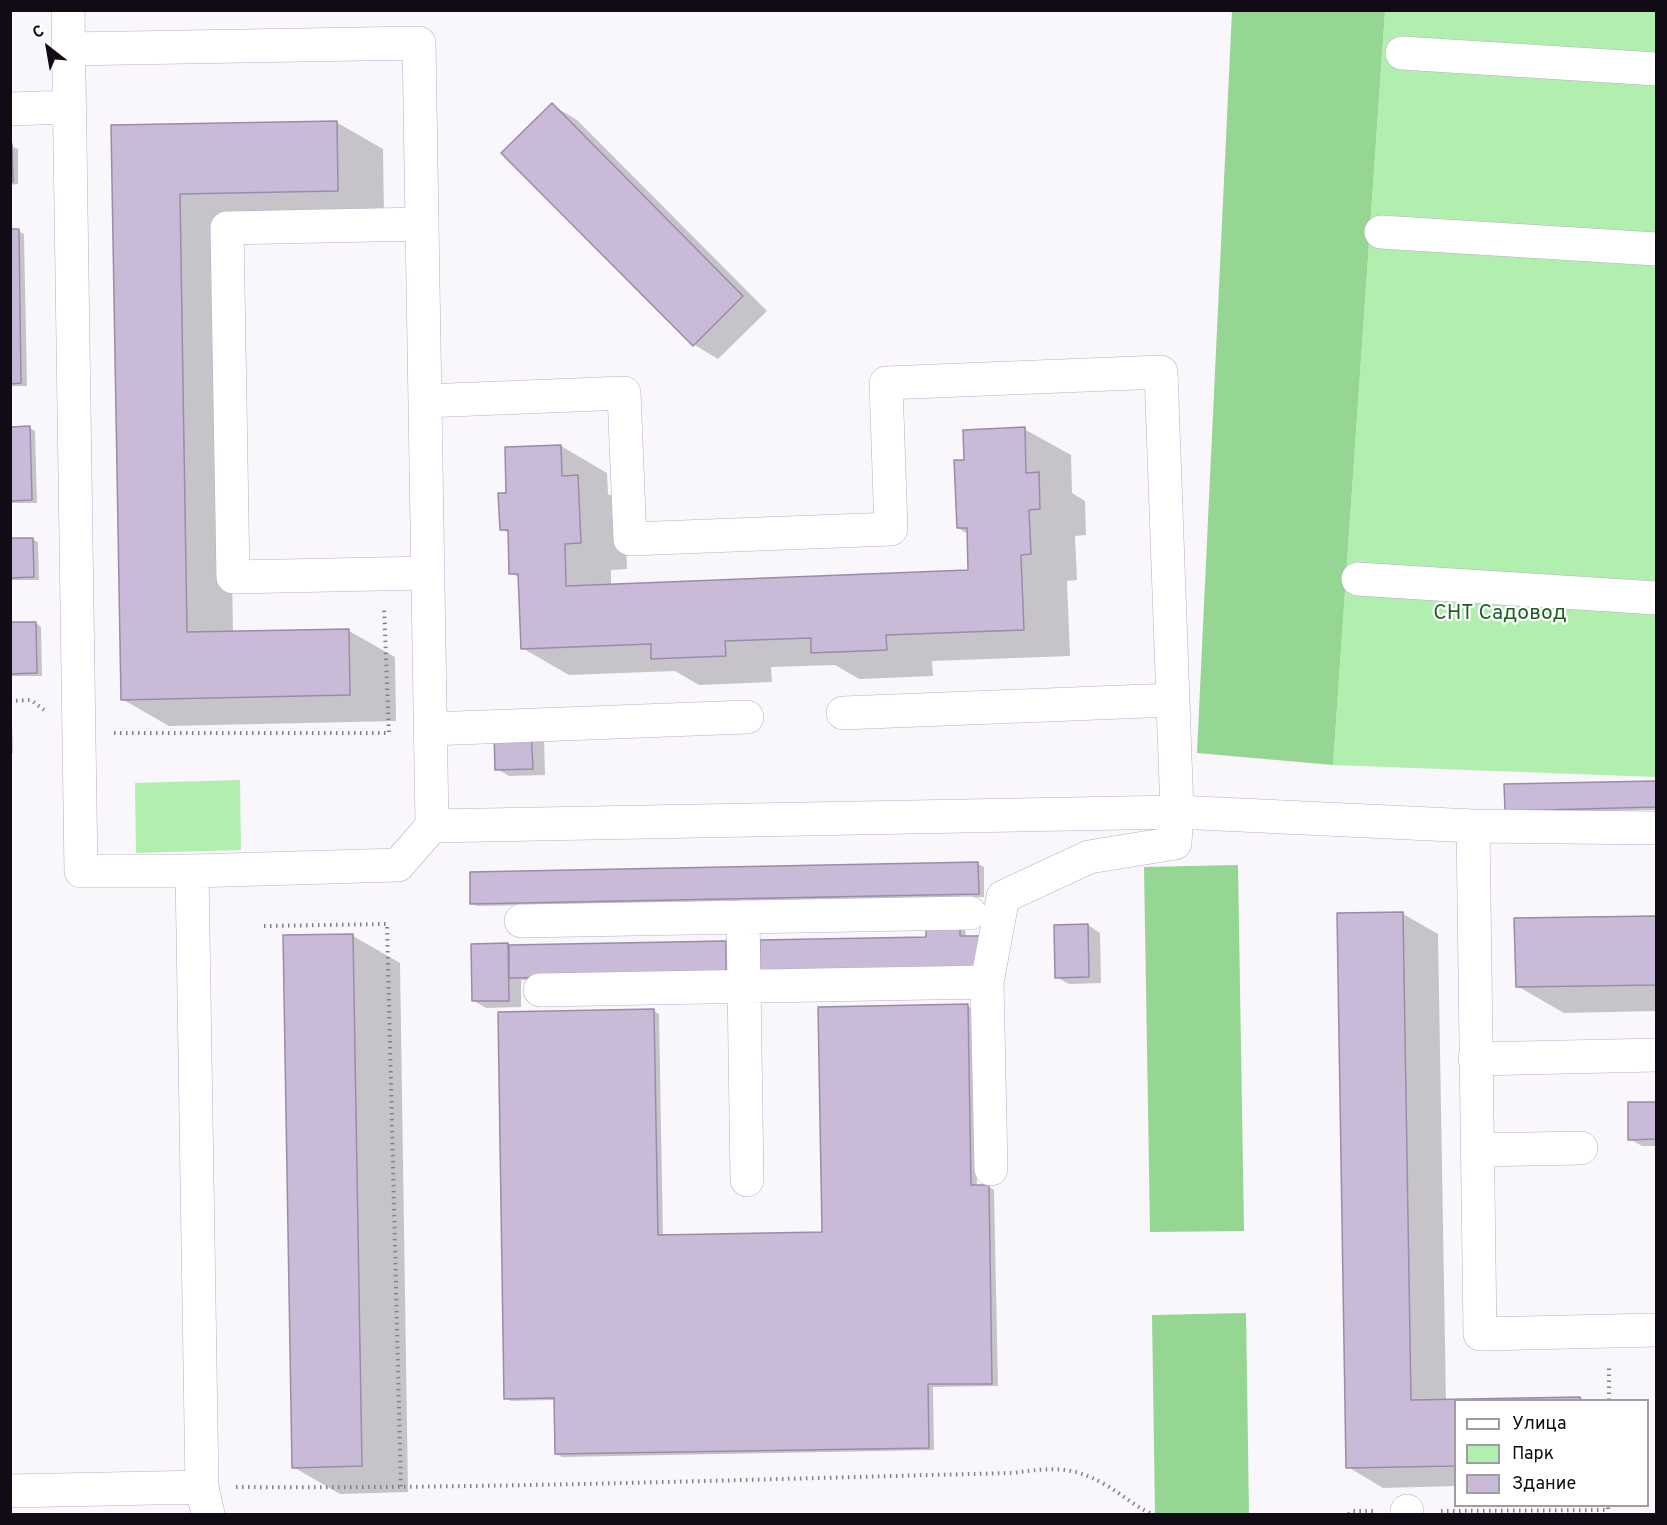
<!DOCTYPE html>
<html>
<head>
<meta charset="utf-8">
<style>
	body { margin:0 }
	#map { position:relative; width:1667px; height:1525px; overflow:hidden; background:#f9f6fc; font-family:Overpass,sans-serif }
	canvas { display:block }
	.frame { position:absolute; inset:0; border:12px solid #100b15; pointer-events:none }
	.legend { position:absolute; left:1454px; top:1399px; width:195px; height:108px; box-sizing:border-box; background:#fff; border:2px solid #9f9da1; margin:0; padding:8px 10px; list-style:none; font-size:18px; color:#100b15 }
	.legend li { display:flex; align-items:center; gap:12px; height:30px }
	.legend b { width:30px; border:2px solid #9f9da1 }
	.north { position:absolute; left:18px; top:18px; width:60px; height:60px; -webkit-text-stroke:4px #fff; paint-order:stroke; rotate:329deg; font-size:16px; font-weight:700; line-height:24px; text-align:center; color:#100b15 }
	.north::after { content:''; display:block; margin:auto; width:21px; height:27px; background:#100b15; clip-path:polygon(50% 0,100% 100%,50% 72%,0 100%) }
</style>
</head>
<body>
<div id="map">
<canvas width="1667" height="1525"></canvas>
<div class="frame"></div>
<ul class="legend">
<li><b style="height:8px;background:#fff"></b>Улица</li>
<li><b style="height:16px;background:#b1efae"></b>Парк</li>
<li><b style="height:16px;background:#c9bad8"></b>Здание</li>
</ul>
<div class="north">С</div>
</div>
<script>
const c = document.querySelector('canvas').getContext('2d');
c.lineJoin = 'round';
function fill(path, color) {
  c.fillStyle = color;
  c.fill(path, 'evenodd');
}
function strokePath(path, color, width, dash) {
  c.strokeStyle = color;
  c.lineWidth = width;
  c.lineCap = dash ? 'butt' : 'round';
  c.setLineDash(dash || []);
  c.stroke(path);
}
function drawText(font, color, halo, rows, align = 'center') {
  c.font = font + ' Overpass,sans-serif';
  c.lineWidth = 4.5;
  c.setLineDash([]);
  c.textBaseline = 'middle';
  c.strokeStyle = halo;
  c.fillStyle = color;
  for (const [text, x, y, turn = 0] of rows) {
    c.save();
    c.translate(x, y);
    c.rotate((+turn || 0) * Math.PI / 180);
    c.textAlign = isNaN(turn) ? turn : align;
    if (halo) c.strokeText(text, 0, 0);
    c.fillText(text, 0, 0);
    c.restore();
  }
}
const green = new Path2D(`
	M1385,11H1656V777L1333,765Z
	M240,780L241,850L136,853L135,783Z`);
const forest = new Path2D(`
	M1232,11H1385L1333,765L1197,753Z
	M1238,865L1244,1231L1150,1232L1144,867Z
	M1246,1313L1249,1514H1155L1152,1315Z`);
const shadow = new Path2D(`
	M552,105L577,120L767,311L718,359L693,344Z
	M336,122L383,149L384,217L226,220L233,633L349,631L395,657L396,721L169,726L122,699L113,126Z
	M10,146L18,149V184L10,185Z
	M10,231H18L24,234L27,386H10Z
	M10,428H30L35,431L37,503H10Z
	M1024,429L1071,455L1072,493L1085,501L1086,535L1075,536L1077,580L1067,581L1070,656L932,661L933,676L859,679L835,665L771,667L772,682L699,685L675,671L569,675L522,648L520,578L511,573L509,533L501,529L508,494L561,446L607,473L608,494L624,503L627,569L611,570V585L970,572L968,534L958,528L966,462Z
	M32,539L38,542L39,580H10V540Z
	M36,623L41,627L42,676H10V624Z
	M10,723L12,724L13,753H10Z
	M531,731L544,738L545,775L509,776L497,769Z
	M1656,782V810L1512,813L1505,785Z
	M978,864L984,867V897L478,906L472,903L471,873Z
	M1403,914L1438,934L1446,1401H1456V1486L1383,1488L1348,1467Z
	M1656,917V1011L1564,1013L1517,986L1516,920Z
	M1088,925L1100,933L1101,983L1069,984L1056,977Z
	M928,926L965,929L966,937L928,938Z
	M353,936L400,963L408,1492L340,1494L293,1467L284,937Z
	M726,943L731,946L732,976L521,980V1007L486,1008L474,1001L508,945L510,946Z
	M968,1006L973,1009L977,1187L988,1186L994,1190L998,1386L933,1387L934,1450L562,1457L556,1454L555,1400L511,1401L506,1398L654,1011L659,1014L663,1237L824,1234Z
	M1656,1103V1146H1642L1630,1139L1629,1104Z
	M1580,1399L1583,1400H1483Z`);
const building = new Path2D(`
	M552,103L743,296L693,346L501,153Z
	M337,121L338,191L180,194L187,632L349,629L350,695L121,700L111,125Z
	M10,144H12L13,182H10Z
	M10,229H19L21,383L10,384Z
	M30,426L32,500L10,501V427Z
	M1025,427L1026,473L1039,472L1040,509L1029,510L1031,554L1021,555L1024,630L886,635L887,650L811,653V638L725,641L726,656L651,659V644L521,649L518,574H509L508,530H500L498,493H506L505,447L561,445L562,476L578,475L581,543L565,544L566,586L968,570L967,528H957L954,460H964L963,430Z
	M10,538H33L34,577L10,578Z
	M10,622H36L37,673L10,674Z
	M531,730L533,769L495,770L494,731Z
	M1656,781V807L1505,811L1504,784Z
	M978,862L979,894L470,904V872Z
	M1403,912L1411,1400L1580,1397L1581,1400H1456V1466L1346,1468L1337,913Z
	M1656,916V985L1516,987L1514,918Z
	M960,924V936H980V969L760,973V940L926,937V925Z
	M1088,924L1089,977L1055,978L1054,925Z
	M353,934L362,1466L292,1468L283,935Z
	M726,941V974L509,978V945Z
	M508,943L509,1001H472L471,944Z
	M968,1004L971,1185H989L992,1384H928L929,1448L555,1454L554,1398L504,1399L498,1012L654,1009L658,1235L822,1232L818,1007Z
	M1628,1102H1656V1139L1628,1140Z`);
const path = new Path2D(`
	M10,701L31,700L44,710
	M114,733H389L384,607
	M264,926L387,924L401,1488
	M1609,1400V1365
	M236,1487C495,1489 754,1479 1013,1473C1050,1468 1071,1465 1104,1484C1122,1494 1134,1506 1152,1514
	M1441,1511L1608,1510V1506
	M1349,1514L1351,1511H1374`);
const minor = new Path2D(`
	M68,10L81,871H192L398,865L432,826L1177,812L1473,826L1656,828
	M68,49L419,43L432,826
	M1402,53L1656,69
	M10,109L69,107
	M422,224L227,228L233,577L428,573
	M1381,232L1656,249
	M425,401L624,393L630,539L891,529L886,383L1161,372L1177,812L1175,843L1089,857L1003,897L987,982L991,1169
	M1358,579L1656,598
	M843,713L1173,700
	M431,729L747,717
	M1473,826L1480,1334L1656,1330
	M192,871L202,1487L208,1514
	M743,917L747,1180
	M521,921L970,913
	M540,990L987,982
	M1475,1059L1656,1055
	M1477,1150L1581,1148
	M10,1491L202,1487
	M1407,1511V1514`);
const parkNames = [
	["СНТ Садовод",1500,615]
];
fill(green, '#b1efae');
fill(forest, '#96d693');
fill(shadow, '#0003');
fill(building, '#c9bad8');
strokePath(building, '#9a8ba8', 1.5);
strokePath(minor, '#baabc9', 34);
strokePath(path, '#848088', 4, [1.5, 4.5]);
strokePath(minor, '#fff', 33);
drawText('21px', '#1f5f21', '#fff', parkNames);
</script>
</body>
</html>
